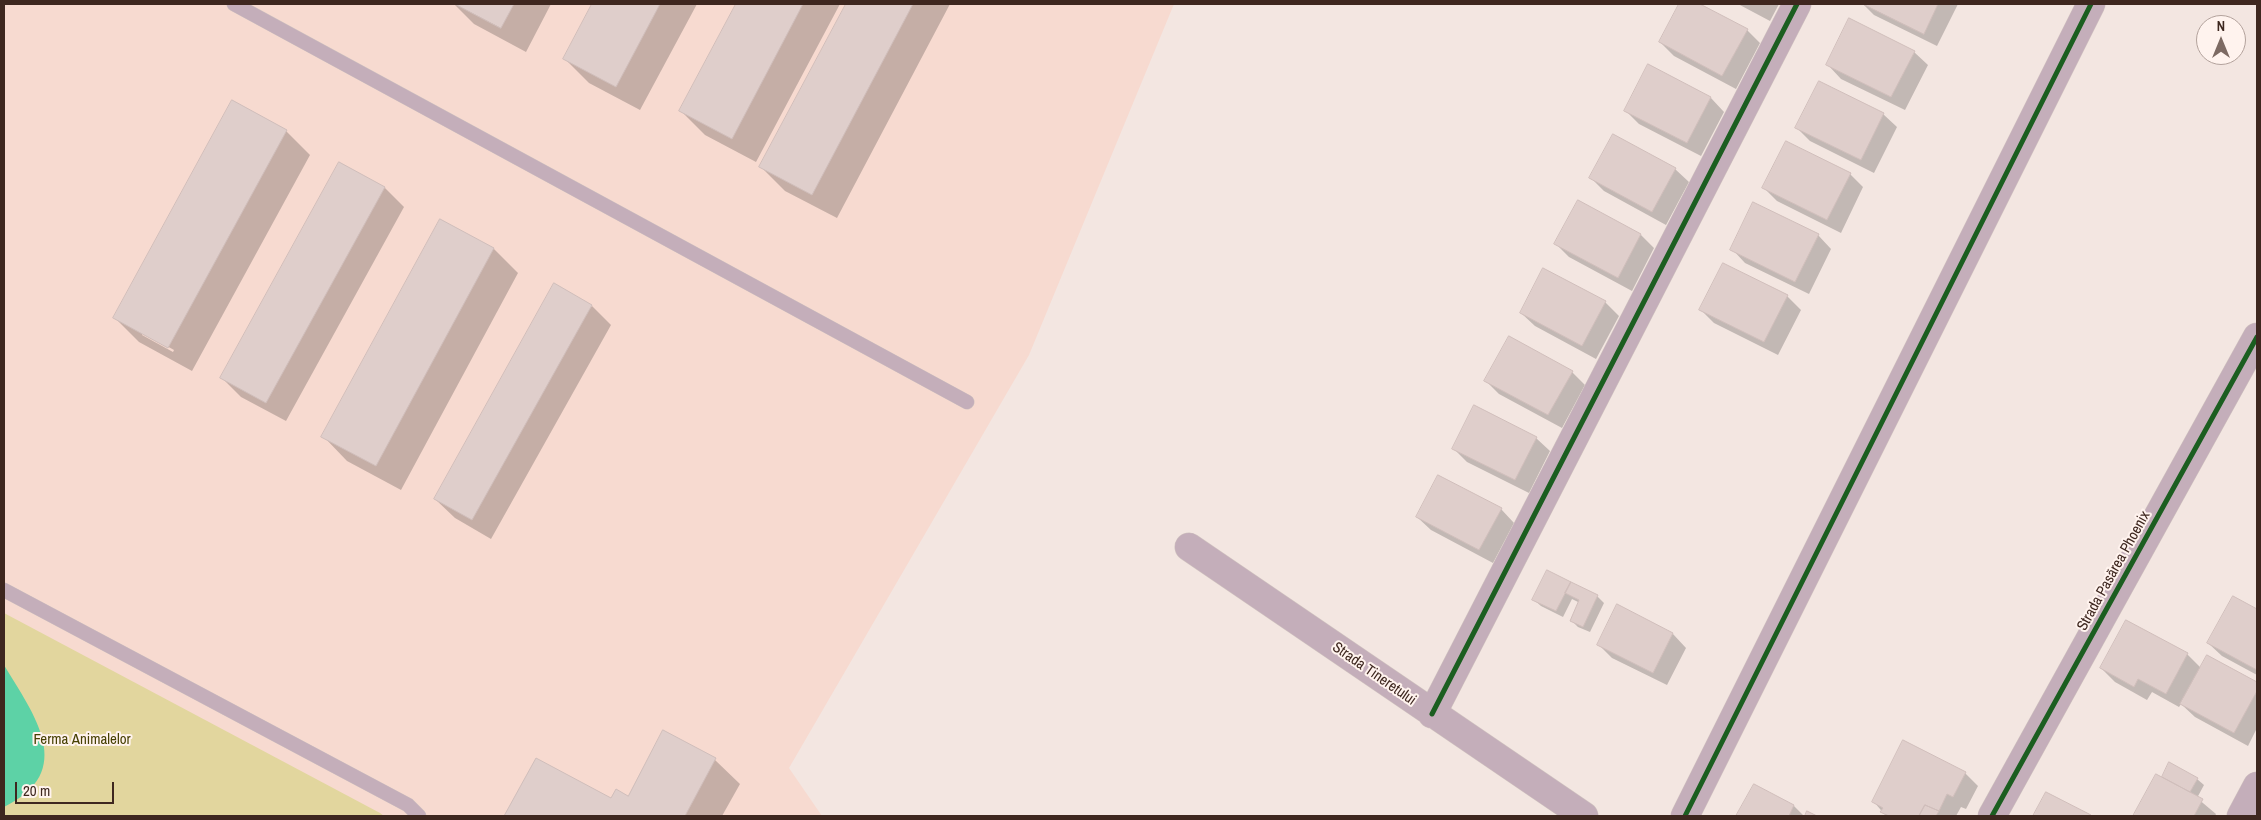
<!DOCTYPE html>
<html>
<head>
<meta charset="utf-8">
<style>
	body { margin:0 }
	#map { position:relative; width:2261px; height:820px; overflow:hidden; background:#f3e6e1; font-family:"Archivo Narrow",sans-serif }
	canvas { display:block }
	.frame { position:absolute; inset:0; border:5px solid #3e271f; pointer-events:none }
	.north { position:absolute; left:2196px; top:15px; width:50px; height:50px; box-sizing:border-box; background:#fff3ee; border:1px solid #b2a19b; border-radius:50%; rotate:0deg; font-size:14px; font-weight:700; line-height:20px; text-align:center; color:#3e271f }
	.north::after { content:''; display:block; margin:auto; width:18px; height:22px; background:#7d6a63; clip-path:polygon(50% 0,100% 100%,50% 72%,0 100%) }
	.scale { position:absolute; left:15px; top:782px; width:99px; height:22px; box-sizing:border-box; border:2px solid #3e271f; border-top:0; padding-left:6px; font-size:15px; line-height:18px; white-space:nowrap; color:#3e271f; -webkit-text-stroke:4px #fff3ee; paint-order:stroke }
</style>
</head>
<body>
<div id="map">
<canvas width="2261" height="820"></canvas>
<div class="frame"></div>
<div class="north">N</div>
<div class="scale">20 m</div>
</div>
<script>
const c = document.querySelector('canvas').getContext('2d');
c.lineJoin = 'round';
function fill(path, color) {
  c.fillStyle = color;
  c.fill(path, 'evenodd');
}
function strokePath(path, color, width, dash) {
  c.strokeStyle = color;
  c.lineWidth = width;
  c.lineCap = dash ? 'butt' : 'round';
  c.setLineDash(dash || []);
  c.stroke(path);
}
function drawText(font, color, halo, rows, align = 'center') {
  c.font = font + ' "Archivo Narrow",sans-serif';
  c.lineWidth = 4;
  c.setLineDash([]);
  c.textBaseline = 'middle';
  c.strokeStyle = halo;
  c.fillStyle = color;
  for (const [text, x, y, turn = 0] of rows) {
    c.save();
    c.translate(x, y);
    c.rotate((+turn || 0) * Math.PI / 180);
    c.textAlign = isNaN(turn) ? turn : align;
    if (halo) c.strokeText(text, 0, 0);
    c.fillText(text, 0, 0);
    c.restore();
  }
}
const built = new Path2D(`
	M4,4H1174L1029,355L789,768L822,816H4Z`);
const green = new Path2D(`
	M4,613L380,813L384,816H4Z`);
const water = new Path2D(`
	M4,665C34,715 78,771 4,807Z`);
const shadow = new Path2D(`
	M454,4H551L526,52L474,24Z
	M594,4H697L640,110L589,83L565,59Z
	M738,4H840L756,162L705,135L681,111Z
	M847,4H950L837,218L785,191L761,167Z
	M1680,4H1698L1747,30L1760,43L1736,89L1674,56L1660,42Z
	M1738,4H1779L1770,21Z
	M1863,4H1958L1937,46L1874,15Z
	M1914,52L1928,65L1905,110L1841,79L1828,65Z
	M1648,66L1711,98L1724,112L1701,156L1639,124L1625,110Z
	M1883,114L1897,127L1874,173L1810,141L1797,128Z
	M286,131L310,155L192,371L139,342L115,318ZM142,332L174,350L173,352L142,335Z
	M340,163L385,188L404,207L286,421L241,397L222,378Z
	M1675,169L1689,182L1666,225L1604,191L1591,178Z
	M1850,174L1863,187L1841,233L1777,201L1764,188Z
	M1578,202L1641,235L1654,248L1632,291L1569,257L1556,244Z
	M440,220L494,249L518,273L401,490L347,461L323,436Z
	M1818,235L1831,249L1809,294L1745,263L1732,249Z
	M1787,296L1801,310L1778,355L1714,323L1701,310Z
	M1605,302L1619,316L1596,359L1535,326L1521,313Z
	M592,306L611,325L491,539L455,518L435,499Z
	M1572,372L1585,385L1562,428L1499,394L1486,381Z
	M1536,438L1550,451L1529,493L1467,462L1453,448Z
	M1501,509L1514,523L1493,563L1431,530L1417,517Z
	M1548,572L1597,596L1604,603L1590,632L1578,627L1571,620L1580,603L1572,599L1563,617L1541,606L1534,600Z
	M2233,598L2257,611V675L2222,656L2208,643Z
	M1618,606L1673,634L1686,648L1667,685L1612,658L1598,644Z
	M2127,622L2187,654L2201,668L2207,657L2257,684V728L2248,746L2195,717L2181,704L2179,707L2152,692L2147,700L2115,682L2101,668Z
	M664,732L715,760L740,784L722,816H506L536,760L612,800L629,797Z
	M2170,764L2197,779L2204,785L2197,798L2216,814L2215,816H2135L2162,779Z
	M1965,773L1978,786L1966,809L1961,807L1956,816H1886L1874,802Z
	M1754,785L1794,806L1804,816H1738Z
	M2046,793L2090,816H2034Z`);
const building = new Path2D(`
	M455,4H514L501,28Z
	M592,4H660L616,87L563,59Z
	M736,4H803L732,139L679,111Z
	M846,4H913L812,195L759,167Z
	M1679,4H1700L1748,29L1722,76L1659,42Z
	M1863,4H1938L1924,34Z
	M1849,18L1915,51L1891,97L1826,65Z
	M1648,64L1711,97L1687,143L1624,111Z
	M1819,81L1884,113L1861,160L1795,128Z
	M232,100L287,130L168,348L113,318Z
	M1613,134L1676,168L1652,212L1589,178Z
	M1786,141L1851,173L1827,220L1762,188Z
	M339,162L385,187L266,403L220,378Z
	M1578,200L1641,234L1618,278L1554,244Z
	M1753,202L1819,234L1795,282L1730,250Z
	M440,219L494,248L376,466L321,437Z
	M1723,263L1788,295L1764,342L1699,310Z
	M1543,268L1606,301L1582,346L1520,313Z
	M554,283L592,305L472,520L434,499Z
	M1509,336L1573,371L1548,415L1484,381Z
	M1474,405L1537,437L1515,480L1452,449Z
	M1438,475L1502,508L1479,550L1416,517Z
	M1547,570L1571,582L1556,611L1532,600Z
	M1571,582L1598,595L1583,627L1570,621L1579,600L1565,593Z
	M2233,596L2257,609V670L2207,643Z
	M1617,604L1673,633L1653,673L1597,645Z
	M2126,620L2188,653L2166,694L2138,679L2134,687L2100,668Z
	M2207,655L2257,682V691L2234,733L2180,704Z
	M663,730L716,758L685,816H504L536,758L611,798L616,789L628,796Z
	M1903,740L1966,772L1953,797L1947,794L1939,811L1925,805L1919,816H1889L1880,812L1883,808L1872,802Z
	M2169,762L2198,778L2190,792L2162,777Z
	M2156,774L2203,799L2194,816H2133Z
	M1754,784L1794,805L1789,816H1736Z
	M2046,792L2091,815L2090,816H2033Z
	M1925,805L1939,811L1936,816H1919Z
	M1807,811L1817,816H1805Z`);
const lane = new Path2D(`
	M234,4L967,402
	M4,590L408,805L419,816`);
const street = new Path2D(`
	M1189,547L1584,816
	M1432,714L1797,4
	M1685,816L2091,4
	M1992,816L2257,337
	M2241,816L2257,786`);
const cycleway = new Path2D(`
	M1432,714L1797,4
	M1685,816L2091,4
	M1992,816L2257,337`);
const streetNames = [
	["Strada Pasărea Phoenix",2114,571,-61],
	["Strada Tineretului",1374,674,35]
];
const parkNames = [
	["Ferma Animalelor",82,740]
];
fill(built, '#f7dad0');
fill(green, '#e2d69e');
fill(water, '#5dd2a6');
fill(shadow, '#0003');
fill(building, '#dfcecb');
strokePath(building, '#d0bebb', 1);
strokePath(lane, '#d1c4c0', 15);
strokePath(street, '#d1c4c0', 29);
strokePath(lane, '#c4aeba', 14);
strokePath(street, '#c4aeba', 28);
strokePath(cycleway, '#1b5e20', 5);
drawText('15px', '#3e271f', '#fff3ee', streetNames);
drawText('15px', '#474003', '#fff3ee', parkNames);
</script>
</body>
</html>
